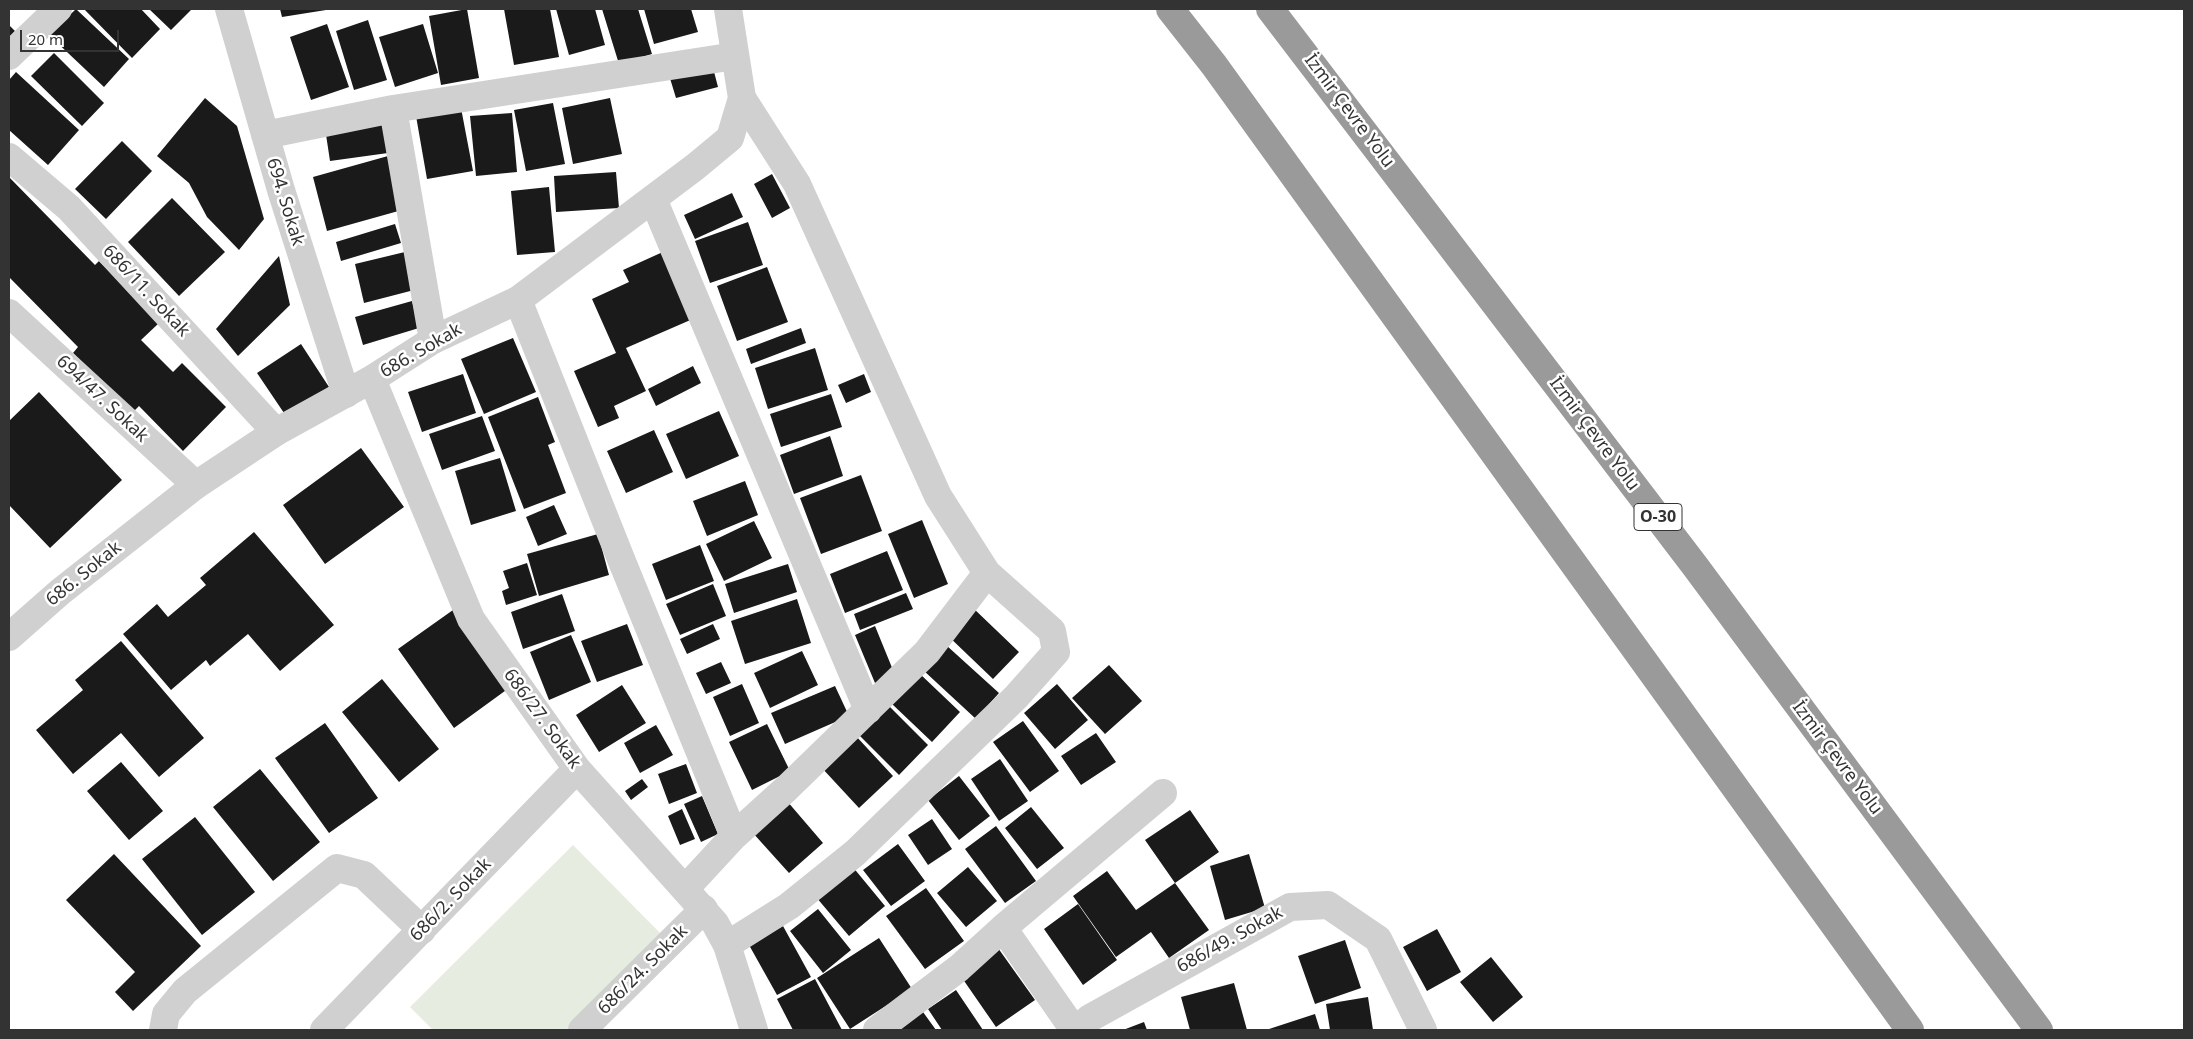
<!DOCTYPE html>
<html>
<head>
<meta charset="utf-8">
<style>
	body { margin:0 }
	#map { position:relative; width:2193px; height:1039px; overflow:hidden; background:#fff; font-family:"Noto Sans",sans-serif }
	canvas { display:block }
	.frame { position:absolute; inset:0; border:10px solid #333; pointer-events:none }
	.scale { position:absolute; left:20px; top:30px; width:99px; height:22px; box-sizing:border-box; border:2px solid #333; border-top:0; padding-left:6px; font-size:15px; line-height:18px; white-space:nowrap; color:#333; -webkit-text-stroke:4px #fff; paint-order:stroke }
</style>
</head>
<body>
<div id="map">
<canvas width="2193" height="1039"></canvas>
<div class="frame"></div>
<div class="scale">20 m</div>
</div>
<script>
const c = document.querySelector('canvas').getContext('2d');
c.lineJoin = 'round';
function fill(path, color) {
  c.fillStyle = color;
  c.fill(path, 'evenodd');
}
function strokePath(path, color, width, dash) {
  c.strokeStyle = color;
  c.lineWidth = width;
  c.lineCap = dash ? 'butt' : 'round';
  c.setLineDash(dash || []);
  c.stroke(path);
}
function drawText(font, color, halo, rows, align = 'center') {
  c.font = font + ' "Noto Sans",sans-serif';
  c.lineWidth = 5;
  c.setLineDash([]);
  c.textBaseline = 'middle';
  c.strokeStyle = halo;
  c.fillStyle = color;
  for (const [text, x, y, turn = 0] of rows) {
    c.save();
    c.translate(x, y);
    c.rotate((+turn || 0) * Math.PI / 180);
    c.textAlign = isNaN(turn) ? turn : align;
    if (halo) c.strokeText(text, 0, 0);
    c.fillText(text, 0, 0);
    c.restore();
  }
}
const green = new Path2D(`
	M573,845L665,938L572,1030H433L410,1007Z`);
const building = new Path2D(`
	M76,9L129,59L104,87L49,35Z
	M84,9H141L160,29L132,58Z
	M149,9H192L171,30Z
	M280,9H326V10L282,17Z
	M467,9L479,78L441,85L429,16Z
	M504,9H550L559,57L514,65Z
	M556,9H595L605,45L569,55Z
	M602,9H638L652,54L619,64Z
	M644,9H691L698,32L654,44Z
	M368,20L387,80L354,90L336,31Z
	M327,24L349,87L311,100L290,37Z
	M423,24L438,73L395,87L379,37Z
	M9,25L15,31L9,38Z
	M54,53L104,103L82,126L31,76Z
	M712,64L718,87L676,98L669,75Z
	M16,72L79,130L48,165L9,130V80Z
	M205,98L237,126L264,219L239,250L207,217L189,183L157,156Z
	M610,98L622,154L573,164L562,108Z
	M553,103L565,164L526,171L514,110Z
	M461,108L473,171L427,179L416,116Z
	M512,113L517,172L476,176L470,116Z
	M383,119L388,153L330,161L325,128Z
	M122,141L152,171L106,219L75,189Z
	M388,156L402,210L327,231L313,177Z
	M616,172L619,208L556,212L554,176Z
	M772,174L790,208L772,218L754,184Z
	M10,178L95,265L99,261L159,323L141,340L173,372L182,363L226,407L183,451L139,406L132,413L73,353L78,347L9,277Z
	M549,187L555,252L517,255L511,191Z
	M732,193L743,217L695,239L684,215Z
	M172,198L225,252L179,296L128,242Z
	M748,222L763,265L710,283L695,241Z
	M395,224L401,243L341,261L336,242Z
	M409,251L418,289L364,303L355,264Z
	M665,251L695,318L626,348L646,391L614,406L619,418L598,427L574,371L616,353L592,299L629,282L623,270Z
	M279,256L290,305L238,356L216,329Z
	M767,267L788,322L737,341L717,286Z
	M412,301L419,328L363,345L355,317Z
	M801,328L806,343L751,364L746,349Z
	M513,338L536,392L484,414L461,359Z
	M301,344L329,387L286,416L257,373Z
	M815,348L828,390L768,409L755,368Z
	M693,366L701,383L656,406L648,389Z
	M463,374L476,413L422,432L408,392Z
	M864,374L871,392L846,403L838,385Z
	M39,392L122,480L50,548L9,505V421Z
	M831,394L842,427L781,447L770,414Z
	M538,397L555,442L548,445L566,493L524,509L488,417Z
	M719,411L739,456L686,479L666,434Z
	M482,416L495,451L442,470L429,434Z
	M654,430L673,472L626,493L607,451Z
	M830,436L843,476L794,494L780,455Z
	M361,448L404,507L325,564L283,505Z
	M500,458L516,511L471,525L455,471Z
	M861,475L882,531L821,554L800,498Z
	M745,481L758,515L707,536L693,501Z
	M554,505L567,534L538,546L526,517Z
	M922,520L948,584L914,598L888,534Z
	M754,521L772,558L724,581L706,544Z
	M254,532L334,625L280,671L248,634L210,666L206,660L171,690L123,634L157,604L168,617L206,585L200,578Z
	M598,534L609,575L539,596L527,554Z
	M700,545L714,581L666,600L652,564Z
	M887,551L903,590L845,613L830,574Z
	M527,563L537,595L506,605L502,591L509,588L503,571Z
	M788,564L797,592L734,613L725,584Z
	M713,584L726,616L680,635L666,604Z
	M906,593L913,609L860,630L854,614Z
	M562,594L575,631L523,649L511,612Z
	M797,599L811,643L745,664L731,621Z
	M971,606L1019,652L993,679L945,633Z
	M453,610L509,688L454,728L398,649Z
	M627,624L643,665L597,682L581,641Z
	M713,624L720,639L687,654L680,639Z
	M875,626L895,675L875,683L855,635Z
	M571,635L591,682L549,700L530,652Z
	M121,641L204,738L159,777L121,733L73,774L36,730L83,690L75,680Z
	M946,645L999,693L976,719L923,670Z
	M802,651L818,685L770,708L754,673Z
	M721,662L731,683L706,694L696,673Z
	M1109,665L1142,701L1105,734L1072,698Z
	M919,673L960,712L932,742L891,703Z
	M382,679L439,749L399,782L342,712Z
	M742,684L759,723L730,736L713,697Z
	M1057,684L1088,720L1055,749L1024,713Z
	M622,685L646,723L599,752L576,715Z
	M835,686L849,716L785,744L771,713Z
	M888,705L928,745L899,775L858,734Z
	M1023,721L1059,771L1030,792L993,742Z
	M325,723L378,798L329,833L275,758Z
	M767,724L790,771L752,790L729,742Z
	M656,725L673,755L640,773L624,743Z
	M1096,733L1116,762L1081,785L1061,756Z
	M855,735L893,776L859,808L821,767Z
	M1000,759L1028,801L999,821L971,779Z
	M121,762L163,811L129,840L87,791Z
	M686,764L697,793L669,804L658,774Z
	M260,769L320,842L273,881L213,807Z
	M959,776L990,816L959,840L928,800Z
	M642,779L648,787L631,800L625,791Z
	M702,796L718,834L701,842L684,804Z
	M787,801L823,843L789,873L752,832Z
	M1031,807L1064,848L1037,869L1005,828Z
	M682,809L695,839L680,845L668,816Z
	M1190,810L1219,852L1175,883L1145,840Z
	M195,817L255,892L202,935L142,859Z
	M932,819L952,849L928,865L908,835Z
	M996,826L1036,881L1005,903L965,849Z
	M898,844L925,881L891,906L863,870Z
	M114,854L201,946L133,1011L115,992L135,972L66,900Z
	M1249,854L1265,908L1225,920L1210,866Z
	M852,866L885,906L849,936L816,897Z
	M968,867L997,901L966,927L937,893Z
	M1107,871L1136,910L1175,883L1209,930L1169,958L1151,932L1116,957L1073,896Z
	M926,888L964,941L925,969L886,916Z
	M1078,904L1117,960L1083,985L1044,929Z
	M818,909L851,950L823,973L790,931Z
	M783,926L811,977L777,995L749,945Z
	M1437,929L1461,972L1427,991L1403,947Z
	M879,938L912,989L850,1029L817,978Z
	M1345,940L1361,988L1315,1004L1298,956Z
	M998,948L1035,1000L996,1027L960,975Z
	M1491,957L1523,997L1493,1022L1460,982Z
	M815,979L842,1030H793L777,999Z
	M1234,983L1247,1030H1190L1181,997Z
	M956,990L983,1030H942L928,1009Z
	M1368,997L1373,1030H1330L1326,1004Z
	M923,1012L936,1030H897Z
	M1315,1014L1320,1030H1266Z
	M1144,1022L1147,1030H1123Z`);
const minor = new Path2D(`
	M229,9L281,190L346,394
	M9,56L58,9
	M393,109L433,340
	M265,135L393,109L735,56
	M9,157L69,208L276,432
	M653,199L868,710
	M518,300L621,559L734,836
	M9,313L196,485
	M685,889L734,836L787,788L927,652L987,573
	M1003,928L1074,1030
	M727,945L789,906L855,853L1016,697L1056,652L1052,631L987,573L938,496L797,184L742,98
	M163,1030L166,1014L185,991L337,868L364,875L422,930
	M582,1030L704,909
	M877,1030L959,968L1003,928L1163,793
	M1076,1030L1090,1018L1290,907L1328,905L1378,939L1423,1030`);
const tertiary = new Path2D(`
	M372,379L471,619L577,769L715,923L727,945L754,1030
	M9,637L60,592L196,485L276,432L372,379L433,340L518,300L695,167L730,138L742,98L728,9
	M324,1030L577,769`);
const motorway = new Path2D(`
	M1170,9L1214,65L1910,1030
	M1270,9L1695,566L2039,1030`);
const shields = [
	[1658,517,48]
];
const shieldNames = [
	["O-30",1658,517]
];
const streetNames = [
	["İzmir Çevre Yolu",1349,111,53],
	["694. Sokak",285,202,73],
	["686/11. Sokak",146,291,47],
	["686. Sokak",421,351,-30],
	["694/47. Sokak",102,399,43],
	["İzmir Çevre Yolu",1594,434,53],
	["686. Sokak",84,574,-39],
	["686/27. Sokak",542,719,54],
	["İzmir Çevre Yolu",1837,758,53],
	["686/2. Sokak",451,900,-46],
	["686/49. Sokak",1230,940,-29],
	["686/24. Sokak",643,970,-45]
];
fill(green, '#e6ecdf');
fill(building, '#1a1a1a');
strokePath(minor, '#d0d0d0', 28);
strokePath(tertiary, '#d0d0d0', 28);
strokePath(motorway, '#9a9a9a', 28);
for (const [x, y, w] of shields) {
  const box = new Path2D();
  box.roundRect(x - w / 2, y - 13.5, w, 27, 4);
  c.fillStyle = '#fff';
  c.fill(box);
  strokePath(box, '#333', 1);
}
drawText('bold 16px', '#333', null, shieldNames);
drawText('18px', '#333', '#fff', streetNames);
</script>
</body>
</html>
